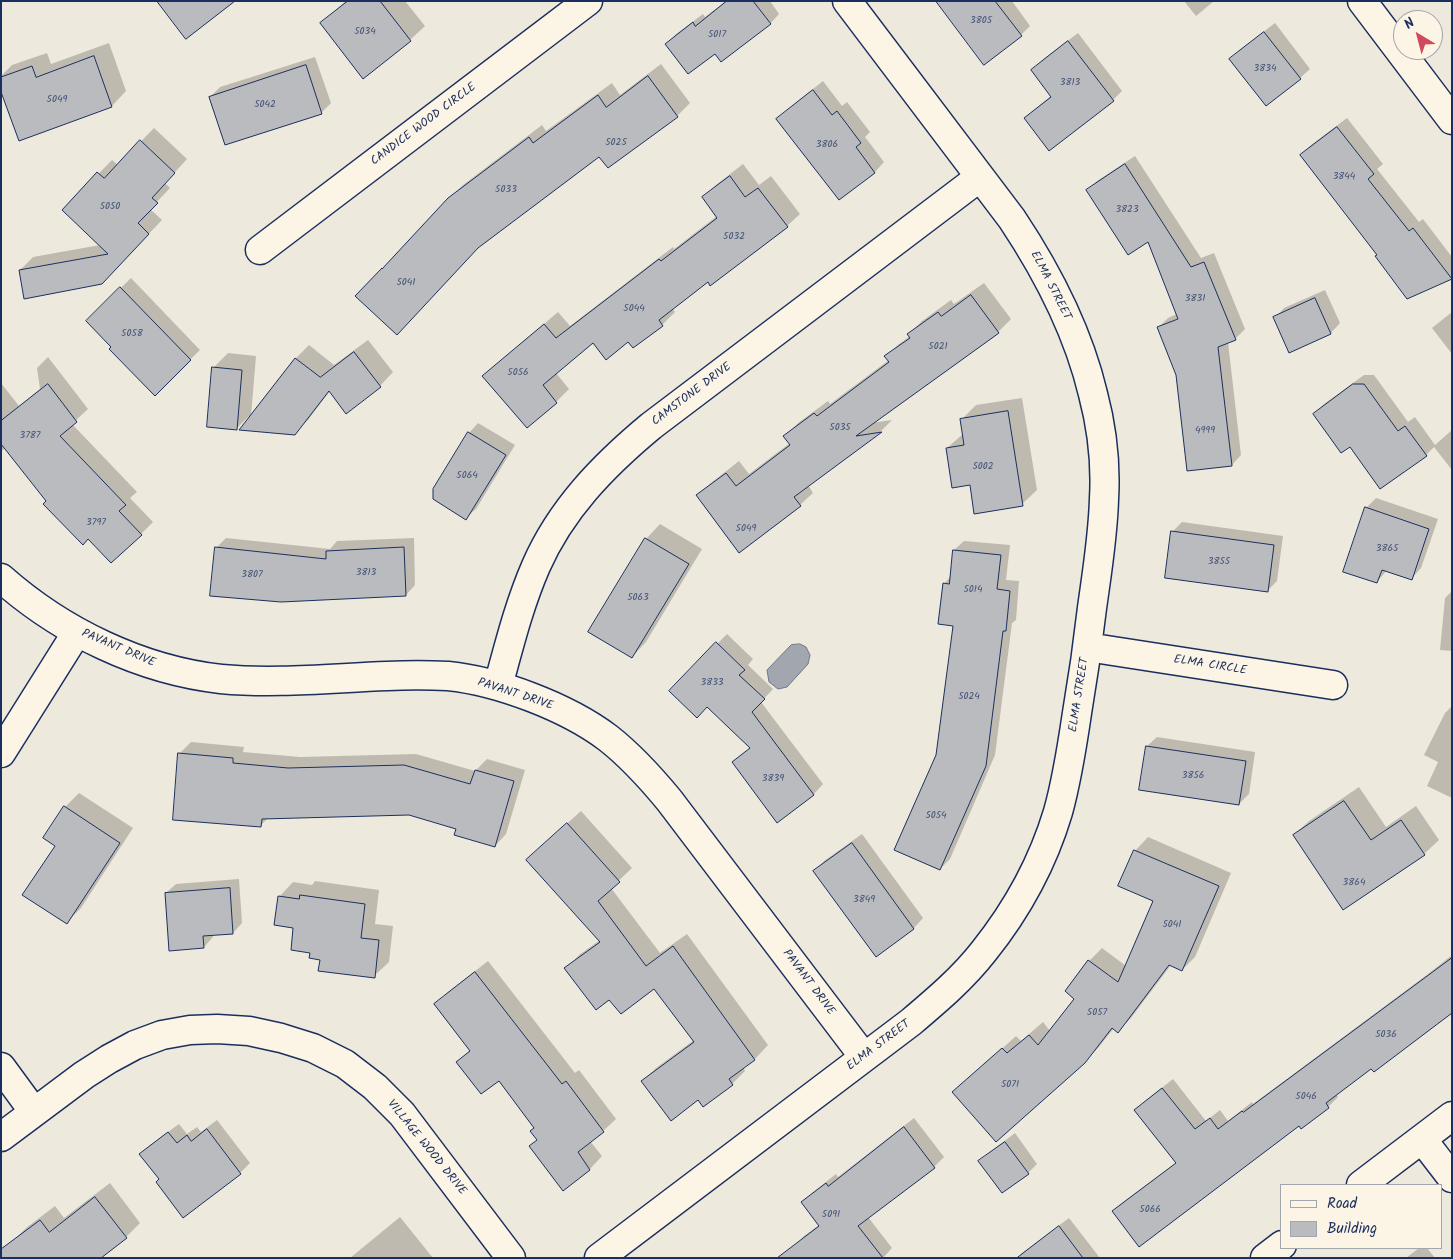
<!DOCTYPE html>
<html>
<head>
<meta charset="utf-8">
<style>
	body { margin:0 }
	#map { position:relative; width:1453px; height:1259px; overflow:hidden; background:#eee9dd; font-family:Kalam,sans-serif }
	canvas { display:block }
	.frame { position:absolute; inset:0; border:2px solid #1b2f5e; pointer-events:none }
	.legend { position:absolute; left:1280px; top:1184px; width:162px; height:65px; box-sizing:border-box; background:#fcf5e5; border:1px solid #a2a6af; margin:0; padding:6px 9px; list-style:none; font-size:15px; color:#1b2f5e }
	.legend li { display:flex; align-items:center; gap:10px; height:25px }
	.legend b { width:25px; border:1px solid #a2a6af }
	.north { position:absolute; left:1393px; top:10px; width:50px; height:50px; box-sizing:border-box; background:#fcf5e5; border:1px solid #a2a6af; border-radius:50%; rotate:323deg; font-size:14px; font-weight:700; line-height:20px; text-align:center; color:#1b2f5e }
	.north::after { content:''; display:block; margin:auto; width:18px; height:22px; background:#d1495b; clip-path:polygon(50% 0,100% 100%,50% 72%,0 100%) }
</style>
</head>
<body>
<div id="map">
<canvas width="1453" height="1259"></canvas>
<div class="frame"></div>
<ul class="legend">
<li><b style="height:6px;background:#fcf5e5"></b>Road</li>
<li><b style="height:14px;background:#babbbe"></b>Building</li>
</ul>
<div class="north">N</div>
</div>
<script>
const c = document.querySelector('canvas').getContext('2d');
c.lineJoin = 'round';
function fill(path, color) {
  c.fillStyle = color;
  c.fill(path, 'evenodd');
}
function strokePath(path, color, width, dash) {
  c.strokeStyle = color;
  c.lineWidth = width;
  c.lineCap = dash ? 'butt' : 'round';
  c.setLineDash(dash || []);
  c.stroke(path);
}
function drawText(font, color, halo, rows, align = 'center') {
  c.font = font + ' Kalam,sans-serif';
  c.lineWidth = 4.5;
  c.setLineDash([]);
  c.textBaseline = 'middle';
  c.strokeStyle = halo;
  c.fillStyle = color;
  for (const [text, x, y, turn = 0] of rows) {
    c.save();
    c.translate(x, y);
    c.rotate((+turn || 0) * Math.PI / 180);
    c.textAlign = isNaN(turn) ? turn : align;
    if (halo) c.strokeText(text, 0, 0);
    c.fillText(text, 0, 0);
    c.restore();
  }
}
const water = new Path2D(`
	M800,644L806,647L810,655L808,664L787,687L778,689L769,682L767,670L791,645Z`);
const shadow = new Path2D(`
	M346,1H405L425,26L410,40L321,23Z
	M726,1H770L779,14L770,24L715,52L667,44L676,34L703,14L705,17Z
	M941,1H1012L1030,26L1021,35Z
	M1184,1H1214L1196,16Z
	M1275,23L1310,69L1300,78L1231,59L1241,49Z
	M1078,33L1122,91L1113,100L1026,118L1035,109L1052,95L1033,70L1042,60Z
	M109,43L126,91L112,106L20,139L1,88V76L12,65L47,53L51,64Z
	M315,57L331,103L321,113L210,97L220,87Z
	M661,64L690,103L677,116L608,167L599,155L449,199L463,185L542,125L546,131L612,83L620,95Z
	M823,81L842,106L847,102L870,132L865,137L884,162L875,172L839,199L778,119L788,109Z
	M1347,118L1383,164L1377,169L1419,222L1423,219L1452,257L1451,278L1378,255L1301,155L1311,145Z
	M154,128L187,159L165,183L170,188L150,209L162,220L115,269L20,270L33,257L100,245L63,210L112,160L118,165Z
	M1135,156L1201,258L1214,253L1245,329L1235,339L1228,342L1241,455L1232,465L1177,374L1158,328L1168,318L1177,314L1148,241L1088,190L1097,181Z
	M743,164L759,185L771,176L800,214L787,226L708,281L672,308L675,312L662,325L633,346L629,340L593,341L556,373L569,389L556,402L527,427L497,364L558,312L570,326L673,247L674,249L717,216L703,198L716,185Z
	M131,278L200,350L155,394L87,321Z
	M984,283L1011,319L998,332L871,423L892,420L881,431L808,485L813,493L800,505L698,496L711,483L739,461L749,474L790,443L785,436L798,423L828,401L830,404L889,360L886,356L899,344L910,336L909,334L922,321L951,300L954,304Z
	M1325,290L1340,323L1331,333L1289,351L1275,318L1284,308Z
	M1452,312V354L1432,328Z
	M368,340L393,372L380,386L330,391L308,420L294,433L249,416L236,429L213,368L228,353L256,356L251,416L296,358L309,345L334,365Z
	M48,357L88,409L72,424L137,492L130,498L153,522L141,534L88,538L47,501L6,448L1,451V383L19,406L40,389L37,368Z
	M1364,375H1374L1408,422L1415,417L1435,445L1452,430V470L1434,447L1426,455L1350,445L1314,414L1324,404Z
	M1022,398L1037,490L1022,504L971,484L947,448L963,434L961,420L976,405Z
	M478,423L515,445L476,509L466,518L469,433Z
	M1376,498L1438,519L1421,568L1412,578L1387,570L1377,582L1366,508Z
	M1182,522L1283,536L1277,581L1267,591L1172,532Z
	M660,524L702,549L646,642L632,657L646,539Z
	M226,538L330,549L337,541L414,538L415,585L406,595L216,548Z
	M964,541L1010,545L1006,580L1019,581L1016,620L1012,623L995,755L950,859L940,869L937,755L954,625L944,584L951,576L954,550Z
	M1452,591V651L1440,650L1445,598Z
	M727,634L753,659L748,665L773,689L761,702L823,784L814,794L778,821L733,762L751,747L708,705L671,691Z
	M1452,706V798L1427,786L1438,762L1424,755L1445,713Z
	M1157,737L1255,752L1249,794L1239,804L1147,746Z
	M191,742L244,747L243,752L300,757L416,754L475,771L487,759L525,770L506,834L495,846L458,828L409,814L268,818L261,825L179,754Z
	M1359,787L1386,827L1416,806L1439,840L1424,854L1294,835L1309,821Z
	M79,793L133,828L81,908L67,922L56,845L65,807Z
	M581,811L632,868L611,888L660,953L687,934L768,1045L755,1059L743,1067L745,1071L732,1084L699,1099L643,1081L656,1068L694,1040L654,988L610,998L566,969L579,955L600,940L541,847Z
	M862,834L923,918L914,928L877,955L815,871L824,861Z
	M1148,837L1231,873L1195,957L1182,970L1171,965L1131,1018L1118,1031L1114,1028L1098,1048L1084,1062L954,1092L1016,1036L1021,1041L1043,1022L1050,1031L1075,998L1089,961L1102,948L1126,966L1154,900L1135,851Z
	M239,879L242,923L233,933L213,934V937L204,947L166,893L176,884Z
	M315,881L379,890L375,924L393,926L389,962L374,976L321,959L311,952L295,927L279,897L293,882L312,885Z
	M1452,955V1012L1372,1067L1336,1094L1338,1097L1328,1107L1300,1124L1114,1211L1123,1202L1177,1162L1136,1110L1145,1101L1173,1079L1206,1121L1220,1110L1228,1121L1252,1102L1253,1104L1428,974Z
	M488,961L575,1073L579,1070L616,1119L603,1131L590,1141L602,1156L590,1169L563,1189L538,1139L535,1127L499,1079L458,1062L471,1049L436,1004L448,992Z
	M914,1118L944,1157L934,1167L868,1217L892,1248L883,1258L795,1246L804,1236L819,1225L803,1202L812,1193L836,1174L838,1177Z
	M217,1120L250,1163L240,1173L183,1216L160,1179L141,1154L150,1145L179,1124L187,1134L197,1127L201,1132Z
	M1015,1133L1037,1164L1028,1173L980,1161L990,1152Z
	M110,1183L140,1223L126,1237L11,1243L26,1228L55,1206L64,1218Z
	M400,1217L433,1258H350Z
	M1069,1218L1100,1258H1018L1022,1253Z
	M1419,1248H1427L1435,1258H1406Z`);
const building = new Path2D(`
	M157,1H235L186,39Z
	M348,1H380L411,41L363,79L320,23Z
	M727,1H753L771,24L721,62L715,54L688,74L665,44L693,22L695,26Z
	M936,1H995L1022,36L984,65Z
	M1264,32L1301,79L1266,106L1229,59Z
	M1068,41L1114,101L1049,151L1024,118L1051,97L1031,70Z
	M94,56L112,107L19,141L1,92V77L32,66L36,77Z
	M306,65L322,114L225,145L209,97Z
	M648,76L678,117L608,168L599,157L478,248L397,335L355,296L382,268V269L448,198L529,137L533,143L598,95L606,107Z
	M813,90L832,115L837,111L861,143L856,147L875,173L839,200L776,119Z
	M1337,127L1374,174L1368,179L1409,231L1413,228L1452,279L1407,299L1375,256L1377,255L1300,155Z
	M140,140L175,173L152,198L158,203L138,223L149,234L102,284L24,299L19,270L108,254L62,210L97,172L104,178Z
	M1125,164L1191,267L1204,262L1236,340L1218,347L1232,466L1187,471L1176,375L1157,327L1178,319L1148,242L1128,255L1086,190Z
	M730,176L745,197L758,188L788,227L710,286L708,282L659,320L663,326L633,348L628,342L606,360L593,343L543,385L557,403L527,428L482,376L544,324L556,338L659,259L661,261L717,218L702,197Z
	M120,287L191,360L155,396L109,349L111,347L86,321Z
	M971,295L999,333L856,436L882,432L794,497L801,506L739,553L696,495L726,473L736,486L790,445L783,436L814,413L817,416L889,362L884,356L910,338L907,334L938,312L941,316Z
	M1315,298L1331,334L1289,353L1273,317Z
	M354,352L381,387L346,414L329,391L295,435L239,430L295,358L320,377Z
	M212,367L242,370L237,430L207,427Z
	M48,384L77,422L60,436L126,505L119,511L142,535L111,563L88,539L83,545L43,504L46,501L1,444V421Z
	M1353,384H1364L1398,431L1405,426L1427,456L1380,489L1350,447L1341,453L1313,414Z
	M1008,411L1023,506L974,514L970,485L952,488L946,448L964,445L960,419Z
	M468,432L506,455L466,520L433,499V489Z
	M1365,507L1429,529L1412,580L1382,570L1377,583L1343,572Z
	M1171,531L1274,545L1268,592L1165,578Z
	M645,538L689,564L632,658L588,632Z
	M215,547L326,559V551L404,547L406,596L281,602L210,596Z
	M953,550L1001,555L997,589L1010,591L1006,631H1003L986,766L940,870L894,850L936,755L953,626L938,624L943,583L949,584Z
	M716,642L745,670L739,675L765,699L752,712L814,795L777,823L732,762L750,748L707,707L697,718L669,691Z
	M1146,746L1246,761L1239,805L1139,790Z
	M178,753L233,758V763L288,768L404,765L470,784L475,770L514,781L495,847L454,835L456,829L409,815L262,819L261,827L173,820Z
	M1344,801L1371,840L1401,820L1425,855L1343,910L1293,835Z
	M64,806L120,843L67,924L22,895L55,846L43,838Z
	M567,823L620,882L598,901L646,966L673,946L755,1060L729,1079L733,1085L703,1107L698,1100L671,1121L641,1081L694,1042L654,989L621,1014L609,1000L596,1010L564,968L600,942L526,860Z
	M852,843L914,929L876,957L813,871Z
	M1134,850L1219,886L1182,971L1169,965L1118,1033L1112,1028L1085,1063L996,1142L952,1092L1002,1048L1007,1053L1029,1035L1038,1045L1074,999L1065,991L1088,960L1118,982L1153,901L1118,886Z
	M230,888L233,934L203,936L204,948L169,951L165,893Z
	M300,895L365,904L361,938L379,940L375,978L318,971L320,960L309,958L310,953L291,950L293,928L274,925L278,896L299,899Z
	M1452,958V1013L1374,1072L1371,1069L1326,1103L1329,1108L1301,1129L1299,1126L1139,1247L1112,1211L1176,1163L1134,1110L1162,1088L1195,1129L1210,1118L1218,1129L1242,1111L1243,1112Z
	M475,972L562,1084L566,1081L604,1132L578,1152L590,1170L563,1191L529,1146L537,1140L530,1131L534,1128L499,1081L481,1094L456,1062L470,1051L434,1004Z
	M904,1127L935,1168L858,1226L883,1258H777L819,1226L801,1202L826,1183L828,1186Z
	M207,1129L241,1174L183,1218L156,1182L159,1179L139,1154L168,1132L177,1143L187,1135L191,1141Z
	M1005,1142L1029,1174L1002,1193L978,1161Z
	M95,1197L127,1238L101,1258H1V1249L40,1220L49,1232Z
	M1059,1226L1083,1258H1017Z`);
const minor = new Path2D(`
	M1362,1L1452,120
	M260,250L588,1
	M1,578C62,632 141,670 221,679C276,684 332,678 387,676C407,675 428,675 448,676C498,681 567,707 608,738C631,756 650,777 669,800L864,1057
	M1087,647L1333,685
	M498,686C509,646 519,605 536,566C561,509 603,466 651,426L980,177
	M1,753L77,632
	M1,1067L34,1112
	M1,1137L84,1075L109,1059L135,1045L162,1035L190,1030L217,1029L249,1031L281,1038L313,1048L345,1064L375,1087L402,1114L511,1258
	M1422,1139L1452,1178
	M1361,1185L1452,1116
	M599,1258L911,1022C937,1000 963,978 984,951C1016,911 1043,862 1058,812C1067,780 1072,747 1077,713C1083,678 1088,643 1092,608C1097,572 1103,536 1104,499C1106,465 1102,428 1093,394C1078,331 1048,273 1012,219L847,1
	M1265,1258L1282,1245`);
const numberNames = [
	["3805",981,21],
	["5034",365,32],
	["5017",717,35],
	["3834",1265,69],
	["3813",1070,83],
	["5049",57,100],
	["5042",265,105],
	["5025",616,143],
	["3806",827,145],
	["3844",1344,177],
	["5033",506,190],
	["5050",110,207],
	["3823",1127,210],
	["5032",734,237],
	["5041",406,283],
	["3831",1195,299],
	["5044",634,309],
	["5058",132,334],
	["5021",938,347],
	["5056",518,373],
	["5035",840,428],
	["4999",1205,431],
	["3787",30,436],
	["5002",983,467],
	["5064",467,476],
	["3797",96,523],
	["5049",746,529],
	["3865",1387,549],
	["3855",1219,562],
	["3813",366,573],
	["3807",252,575],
	["5014",973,590],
	["5063",638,598],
	["3833",712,683],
	["5024",969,697],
	["3856",1193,776],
	["3839",773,779],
	["5054",936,816],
	["3864",1354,883],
	["3849",864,900],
	["5041",1172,925],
	["5057",1097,1013],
	["5036",1386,1035],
	["5071",1010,1085],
	["5046",1306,1097],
	["5066",1150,1210],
	["5091",831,1215]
];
const streetNames = [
	["CANDICE WOOD CIRCLE",424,125,-37],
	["ELMA STREET",1050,286,63],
	["CAMSTONE DRIVE",692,395,-37],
	["PAVANT DRIVE",118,649,23],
	["ELMA CIRCLE",1210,666,9],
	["PAVANT DRIVE",515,695,18],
	["ELMA STREET",1080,695,-81],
	["PAVANT DRIVE",808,983,53],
	["ELMA STREET",879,1046,-37],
	["VILLAGE WOOD DRIVE",426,1148,51]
];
fill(water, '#a2a7af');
strokePath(water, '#6c778f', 1);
fill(shadow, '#0003');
fill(building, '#babbbe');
strokePath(building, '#1b2f5e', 1);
strokePath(minor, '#1b2f5e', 31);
strokePath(minor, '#fcf5e5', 28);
drawText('10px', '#435276', null, numberNames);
drawText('12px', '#1b2f5e', '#fcf5e5', streetNames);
</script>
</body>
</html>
